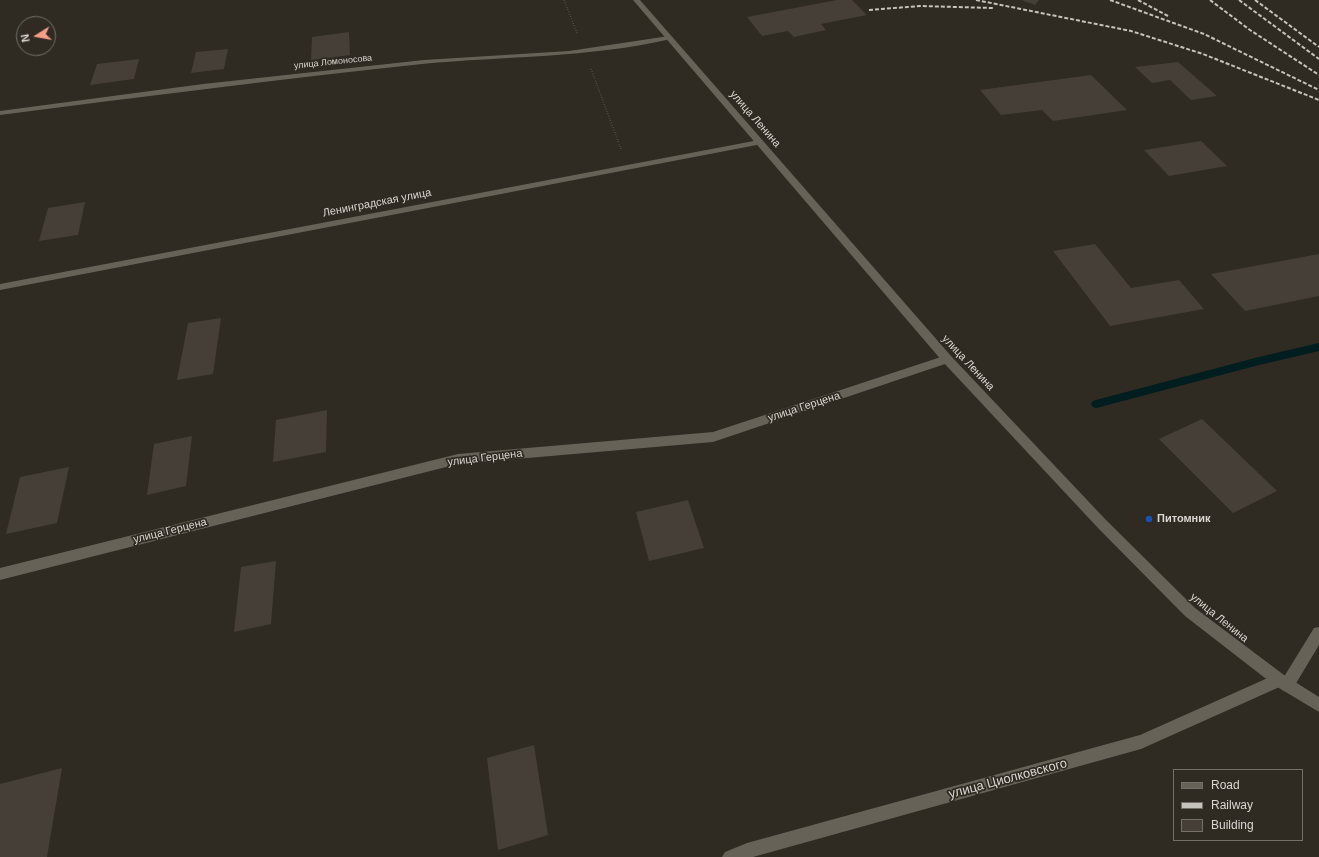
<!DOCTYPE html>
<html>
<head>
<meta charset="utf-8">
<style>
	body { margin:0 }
	#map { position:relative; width:1319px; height:857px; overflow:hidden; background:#2f2a22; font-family:Arial,sans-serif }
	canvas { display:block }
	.legend { position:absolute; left:1173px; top:769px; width:130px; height:72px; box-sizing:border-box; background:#2f2a22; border:1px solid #746f68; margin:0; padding:5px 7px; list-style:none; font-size:12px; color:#dbd7d2 }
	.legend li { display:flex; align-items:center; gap:8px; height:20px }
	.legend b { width:20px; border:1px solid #746f68 }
	.north { position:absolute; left:16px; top:16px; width:40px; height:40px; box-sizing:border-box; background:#2f2a22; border:1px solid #746f68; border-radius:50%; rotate:259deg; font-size:11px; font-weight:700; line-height:16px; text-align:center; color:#dbd7d2 }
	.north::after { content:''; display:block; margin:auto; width:14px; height:18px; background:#f49e88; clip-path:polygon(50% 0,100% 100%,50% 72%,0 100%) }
</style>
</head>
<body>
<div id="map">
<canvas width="1319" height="857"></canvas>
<ul class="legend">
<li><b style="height:5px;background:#676258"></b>Road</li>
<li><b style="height:5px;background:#c6c2bc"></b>Railway</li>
<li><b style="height:11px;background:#453f37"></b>Building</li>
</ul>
<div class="north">N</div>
</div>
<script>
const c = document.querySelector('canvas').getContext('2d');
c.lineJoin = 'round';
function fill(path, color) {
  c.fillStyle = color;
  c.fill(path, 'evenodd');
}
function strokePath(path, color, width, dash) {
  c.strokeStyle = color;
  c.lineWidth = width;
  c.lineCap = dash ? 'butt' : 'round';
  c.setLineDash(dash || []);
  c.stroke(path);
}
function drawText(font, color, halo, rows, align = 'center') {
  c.font = font + ' Arial,sans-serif';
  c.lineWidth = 3.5;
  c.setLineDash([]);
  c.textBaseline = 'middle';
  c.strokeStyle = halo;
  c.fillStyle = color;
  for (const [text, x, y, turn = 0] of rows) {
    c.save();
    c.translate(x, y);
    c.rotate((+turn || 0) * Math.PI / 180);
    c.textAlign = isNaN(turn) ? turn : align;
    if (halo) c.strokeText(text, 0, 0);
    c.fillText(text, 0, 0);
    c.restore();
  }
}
const stream = new Path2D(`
	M1319,343V351L1259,365L1096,408L1093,407L1091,404L1093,401L1096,400L1259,357Z`);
const building = new Path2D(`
	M837,0H852L867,15L821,24L826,30L794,37L788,31L762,36L747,17Z
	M1021,0H1039L1035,5Z
	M349,32L350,55L311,60L312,37Z
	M228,49L224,69L191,73L196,52Z
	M139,59L134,79L90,85L97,64Z
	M1178,62L1217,96L1191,100L1170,80L1152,83L1135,67Z
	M1091,75L1127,110L1053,121L1042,110L1001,115L980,90Z
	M1201,141L1227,166L1169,176L1144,150Z
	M85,202L78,235L39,241L48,208Z
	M1095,244L1131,288L1179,280L1204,309L1110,326L1053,251Z
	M1319,254V296L1245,311L1211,274Z
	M221,318L213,374L177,380L188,323Z
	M327,410L326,452L273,462L276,420Z
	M1202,419L1277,491L1233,513L1159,439Z
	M192,436L186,486L147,495L154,444Z
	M69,467L57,523L6,534L20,477Z
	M688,500L704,548L649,561L636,512Z
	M276,561L271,624L234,632L241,567Z
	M534,745L548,835L498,850L487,758Z
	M62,768L47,857H0V784Z`);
const path = new Path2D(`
	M564,0L577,33
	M591,69L621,149`);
const service = new Path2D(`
	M1319,627V645L1292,690L1287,692L1282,690L1280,685L1282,680L1314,628Z`);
const minor = new Path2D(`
	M669,36L671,37V39C589,58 505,56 422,64C281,79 140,97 0,115V111L203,84L424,60L569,51Z
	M759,140H762V144L0,290V284Z
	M947,355L951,356L952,359L951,362L713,442L458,464L0,580V568L458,454L713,432Z
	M1279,673L1284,675L1286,680L1284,685L1141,749L753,857H722L725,852L747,843L1140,735Z`);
const tertiary = new Path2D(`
	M633,0H640L951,356L1106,520L1195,608L1284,675L1319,697V712L1274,685L1185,616L1098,528L943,362Z`);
const rail = new Path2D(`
	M976,0L1131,31L1203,54L1319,100
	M1110,0L1204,34L1319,90
	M1138,0L1168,16
	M1210,0L1250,30L1319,75
	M1239,0L1319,59
	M1255,0L1319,47
	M869,10L920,6L993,8`);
const markers = [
	[1149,519,4,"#1a4fb4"]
];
const farStreetnames = [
	["улица Ломоносова",333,62,-6]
];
const streetNames = [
	["улица Ленина",755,119,49],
	["Ленинградская улица",377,203,-11],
	["улица Ленина",968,363,47],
	["улица Герцена",804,407,-18],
	["улица Герцена",485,458,-7],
	["улица Герцена",170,531,-14],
	["улица Ленина",1219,618,39]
];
const poiNames = [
	["Питомник",1157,519]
];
const nearStreetnames = [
	["улица Циолковского",1008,779,-15]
];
fill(stream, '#001d20');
fill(building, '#453f37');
strokePath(path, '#6d6861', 1.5, [0.5, 2]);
fill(service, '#676258');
fill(minor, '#676258');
fill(tertiary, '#676258');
strokePath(rail, '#c6c2bc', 2, [4, 2]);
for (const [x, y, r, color] of markers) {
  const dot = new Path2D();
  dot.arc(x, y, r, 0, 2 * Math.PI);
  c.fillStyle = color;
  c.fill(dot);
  strokePath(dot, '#2f2a22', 1.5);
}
drawText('9px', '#dbd7d2', '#2f2a22', farStreetnames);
drawText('11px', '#dbd7d2', '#2f2a22', streetNames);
drawText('bold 11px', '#dbd7d2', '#2f2a22', poiNames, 'left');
drawText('13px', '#dbd7d2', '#2f2a22', nearStreetnames);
</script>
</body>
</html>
